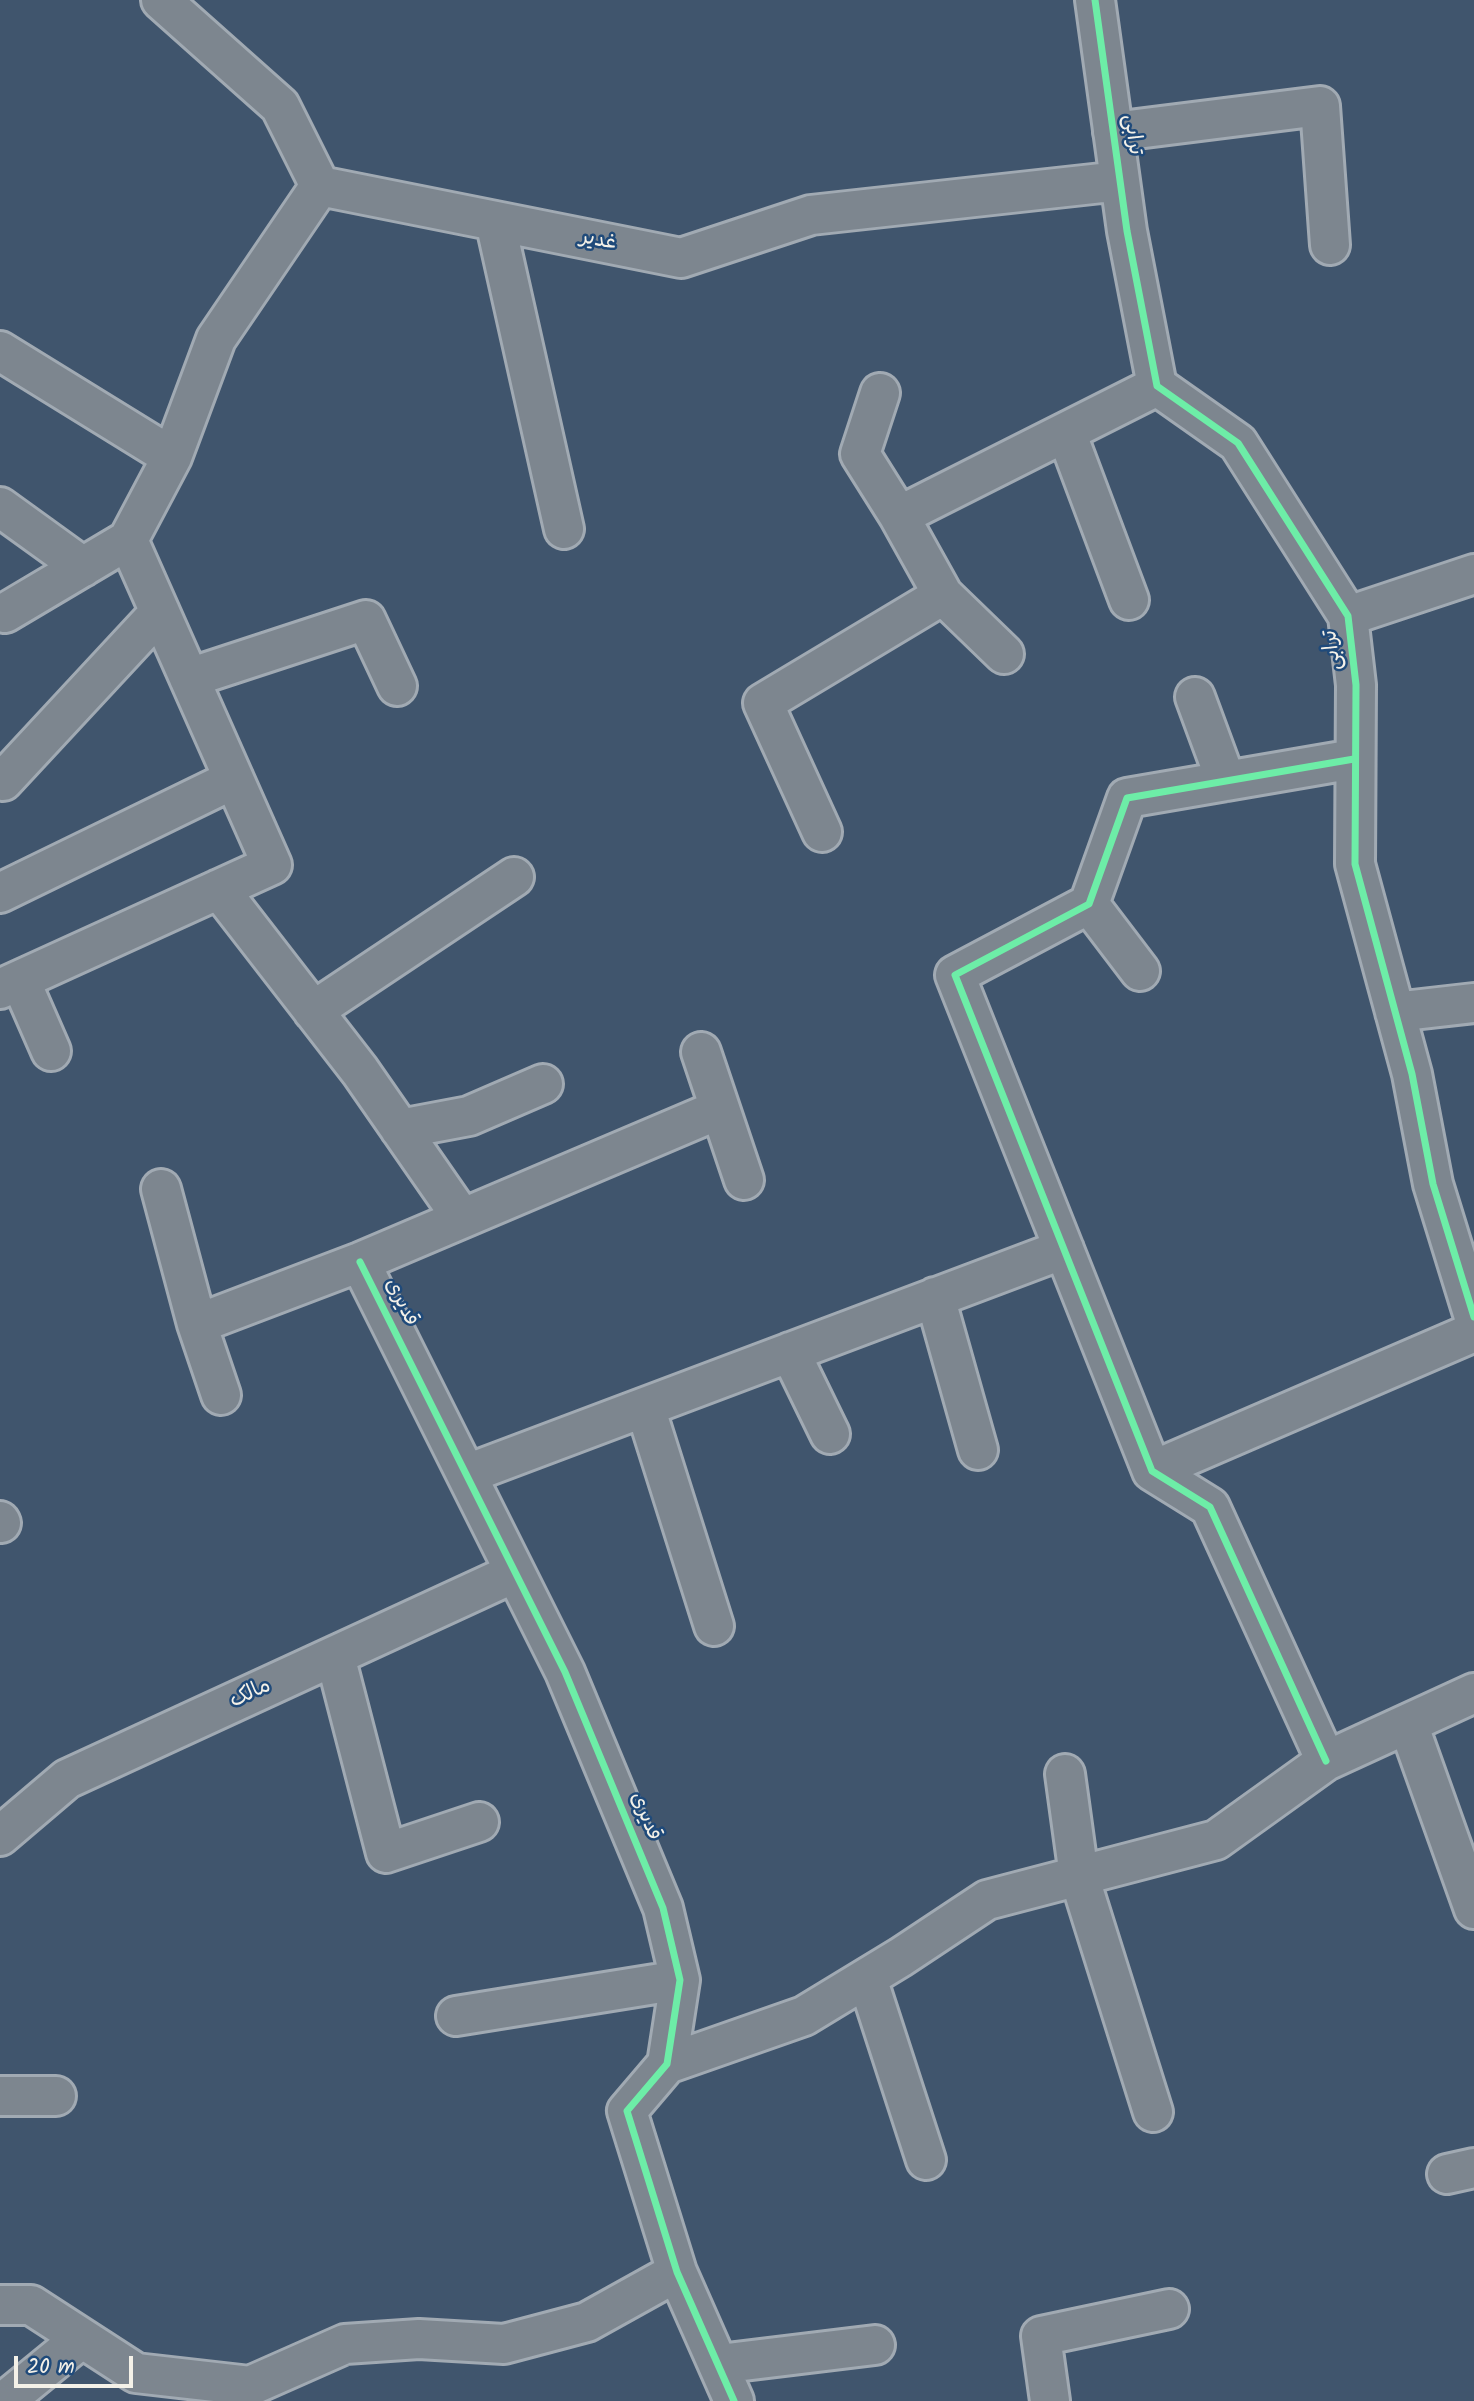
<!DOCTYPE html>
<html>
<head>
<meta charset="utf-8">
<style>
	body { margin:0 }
	#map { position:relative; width:1474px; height:2401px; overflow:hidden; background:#40556d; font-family:Kalam,sans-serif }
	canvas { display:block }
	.scale { position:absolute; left:14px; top:2356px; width:119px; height:32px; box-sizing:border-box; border:4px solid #f4f1e8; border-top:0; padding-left:9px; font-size:21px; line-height:24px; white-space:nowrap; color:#f4f1e8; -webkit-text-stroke:5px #1f4a7a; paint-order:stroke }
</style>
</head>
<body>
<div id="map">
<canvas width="1474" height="2401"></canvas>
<div class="scale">20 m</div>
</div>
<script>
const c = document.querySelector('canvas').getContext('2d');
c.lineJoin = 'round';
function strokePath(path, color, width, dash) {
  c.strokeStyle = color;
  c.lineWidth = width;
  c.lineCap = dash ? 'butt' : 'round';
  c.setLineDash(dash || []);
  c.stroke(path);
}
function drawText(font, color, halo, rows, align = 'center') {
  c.font = font + ' Kalam,"Playpen Sans Arabic",sans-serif';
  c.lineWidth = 5;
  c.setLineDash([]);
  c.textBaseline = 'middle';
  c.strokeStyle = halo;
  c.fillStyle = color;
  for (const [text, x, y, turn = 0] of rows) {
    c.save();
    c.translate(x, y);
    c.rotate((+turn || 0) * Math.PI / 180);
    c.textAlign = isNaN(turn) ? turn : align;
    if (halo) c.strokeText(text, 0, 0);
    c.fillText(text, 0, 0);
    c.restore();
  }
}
const minor = new Path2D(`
	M161,0L280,106L320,186L681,258L811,215L1120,181
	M1095,0L1127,231L1157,386L1238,443L1348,616L1356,685L1355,864L1412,1074L1433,1184L1474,1317
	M1113,132L1320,106L1330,245
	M495,221L564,529
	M0,351L172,457
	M880,393L860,454L899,516
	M1066,432L1129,600
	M0,507L83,567
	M943,595L1004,654
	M5,613L128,540L172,457L216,339L320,186
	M1348,616L1474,574
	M189,678L366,620L397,686
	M1195,697L1226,781
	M0,779L3,781L160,612
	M822,832L763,703L943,595L899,516L1157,386
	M219,889L360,1071L462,1218
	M0,893L234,779
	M1089,904L1140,971
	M20,980L51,1051
	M0,989L272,865L128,540
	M313,1011L514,877
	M1395,1012L1474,1003
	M701,1052L744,1180
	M400,1129L469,1116L543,1084
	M161,1189L197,1324
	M360,1262L565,1672L663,1908L680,1980L667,2064L627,2111L677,2272L734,2401
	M935,1297L978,1450
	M790,1352L830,1434
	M221,1395L197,1324L360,1262L720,1109
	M645,1407L714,1626
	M1152,1471L1474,1332
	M467,1474L1064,1249
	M0,1521L1,1523
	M335,1656L386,1853L479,1822
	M1408,1724L1474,1909
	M1326,1761L1210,1507L1152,1471L955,975L1089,904L1127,798L1354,759
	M1065,1774L1079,1876L1153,2112
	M0,1836L67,1779L514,1573
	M867,1978L926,2160
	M456,2016L680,1980
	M667,2064L804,2016L901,1957L987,1900L1216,1840L1326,1761L1474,1693
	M0,2096H56
	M1447,2174L1474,2168
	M0,2305H31L136,2373L250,2386L345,2344L419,2339L504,2344L587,2322L677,2272
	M719,2364L875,2345
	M5,2401L82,2338
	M1050,2401L1041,2336L1169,2309`);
const cycleway = new Path2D(`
	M1095,0L1127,231L1157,386L1238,443L1348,616L1356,685L1355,864L1412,1074L1433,1184L1474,1317
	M360,1262L565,1672L663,1908L680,1980L667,2064L627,2111L677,2272L734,2401
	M1326,1761L1210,1507L1152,1471L955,975L1089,904L1127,798L1354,759`);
const streetNames = [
	["ترابی",1131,135,82],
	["غدیر",598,242,11],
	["ترابی",1334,650,-97],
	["قدیری",400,1303,63],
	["مالک",251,1695,-25],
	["قدیری",644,1817,67]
];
strokePath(minor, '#a1aab3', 44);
strokePath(minor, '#7d868f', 38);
strokePath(cycleway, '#6deda7', 7);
drawText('21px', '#f4f1e8', '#1f4a7a', streetNames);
</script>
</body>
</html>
